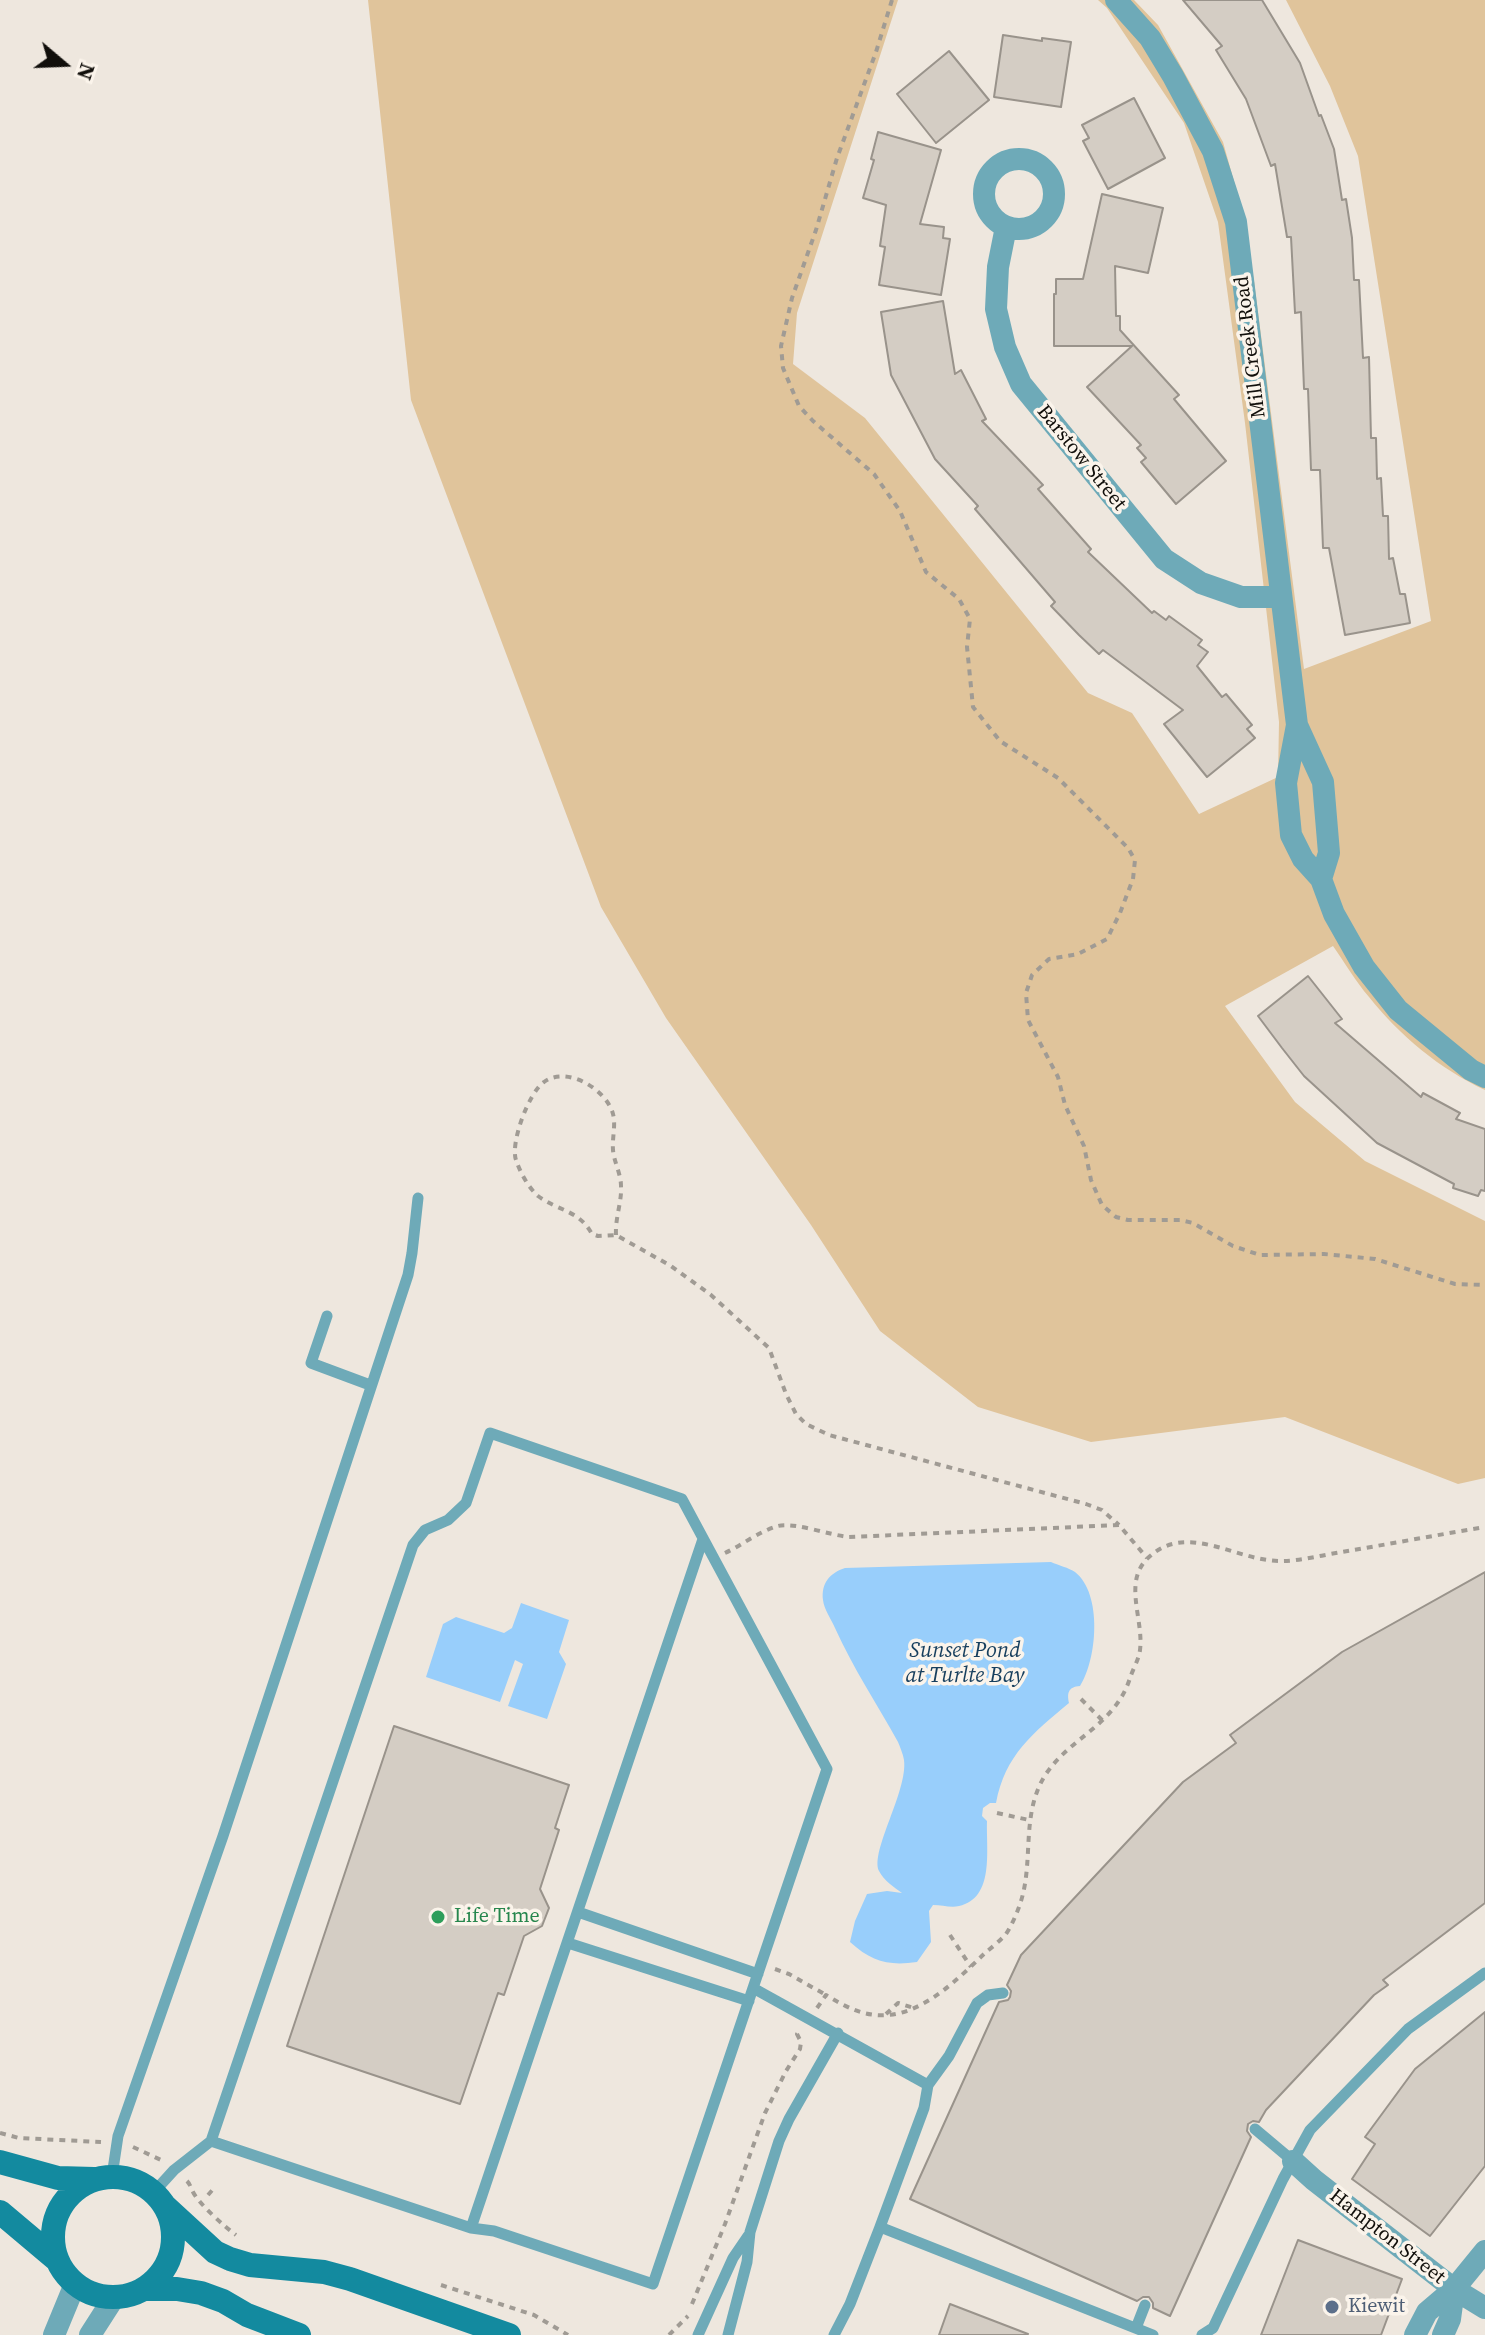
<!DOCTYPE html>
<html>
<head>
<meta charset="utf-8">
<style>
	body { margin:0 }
	#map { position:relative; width:1485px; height:2335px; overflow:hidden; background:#eee7de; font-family:"Source Serif 4",serif }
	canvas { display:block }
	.north { position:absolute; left:24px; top:24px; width:80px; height:80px; -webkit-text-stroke:6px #fbf4eb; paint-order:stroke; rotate:109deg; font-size:22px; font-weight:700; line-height:32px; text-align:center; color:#110f0b }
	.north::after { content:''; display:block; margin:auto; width:28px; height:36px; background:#110f0b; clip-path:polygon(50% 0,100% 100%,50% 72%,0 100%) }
</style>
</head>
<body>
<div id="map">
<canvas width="1485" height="2335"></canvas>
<div class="north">N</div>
</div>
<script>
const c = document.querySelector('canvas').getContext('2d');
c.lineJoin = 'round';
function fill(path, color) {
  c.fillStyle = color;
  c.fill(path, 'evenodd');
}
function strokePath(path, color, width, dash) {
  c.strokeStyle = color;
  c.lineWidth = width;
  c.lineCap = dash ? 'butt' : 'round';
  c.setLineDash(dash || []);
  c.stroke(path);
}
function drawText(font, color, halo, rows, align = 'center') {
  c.font = font + ' "Source Serif 4",serif';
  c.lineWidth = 7;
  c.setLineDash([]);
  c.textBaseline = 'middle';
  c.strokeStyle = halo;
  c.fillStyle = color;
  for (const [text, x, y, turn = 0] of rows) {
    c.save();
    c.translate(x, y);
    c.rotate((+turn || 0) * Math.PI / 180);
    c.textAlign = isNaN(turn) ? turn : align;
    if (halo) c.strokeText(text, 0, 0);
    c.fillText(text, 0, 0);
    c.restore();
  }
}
const green = new Path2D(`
	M368,0H898L797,313L793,364L865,418L1088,693L1132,713L1199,814L1278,777L1279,722L1245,423L1218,222L1184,123L1107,8L1098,0H1134L1158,25L1223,142L1240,203L1254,281L1304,669L1431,621L1358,156L1330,86L1286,0H1485V1090C1440,1069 1400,1036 1369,997C1356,982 1345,963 1333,946L1225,1006L1295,1102L1365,1161L1485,1221V1478L1458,1484L1285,1417L1091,1442L978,1407L880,1331L811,1225L666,1018L601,907L411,400Z`);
const water = new Path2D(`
	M1051,1562C1058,1565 1069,1568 1075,1572C1103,1594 1097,1660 1080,1686C1068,1687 1067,1693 1069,1703C1033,1733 1005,1755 996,1803H990L983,1808L982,1816L987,1821C986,1850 995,1898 959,1906C951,1908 942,1905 933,1905L929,1911L931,1942L917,1962C889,1966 872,1962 850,1942L855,1921L867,1894L887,1891L902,1893C894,1887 884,1881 879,1871C870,1851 908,1791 904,1760C903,1754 900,1747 898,1742C877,1704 853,1668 835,1628C831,1619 824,1609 823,1600C821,1583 830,1573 845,1568Z
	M521,1603L569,1620L559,1652L566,1664L547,1719L508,1706L523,1664L515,1660L500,1702L426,1677L443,1624L456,1617L504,1633L512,1628Z`);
const building = new Path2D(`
	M1183,0H1262L1300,63L1319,116L1321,115L1334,149L1342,200L1346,199L1352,238L1354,280H1359L1363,358L1369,357L1371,438H1376L1377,479L1381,478L1383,516H1388L1389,559L1393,558L1400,594H1405L1410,623L1345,635L1329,548H1323L1320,470H1311L1308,389H1304L1301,312L1295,313L1291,237H1287L1275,164L1271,166L1246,99L1216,50L1222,46Z
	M1003,35L1042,41V38L1071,42L1061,107L994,97Z
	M949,51L989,100L936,143L897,94Z
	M1134,98L1165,158L1108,189L1083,141L1089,138L1082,125Z
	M878,132L941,150L920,224L944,227L943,238L950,239L941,295L879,285L885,247L880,246L886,205L863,198L874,160L871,159Z
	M1102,194L1163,208L1148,273L1115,266L1116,316H1120V330L1179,395L1174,399L1226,461L1176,504L1141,462L1146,458L1137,448L1141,445L1087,387L1132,346H1054V294H1056V279H1083Z
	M943,301L955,374L961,370L986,419L982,421L1043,485L1038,489L1091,549L1088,552L1152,613L1154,611L1166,620L1169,616L1202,640L1198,645L1208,652L1197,666L1222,697L1226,694L1252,725L1247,729L1255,738L1207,777L1164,724L1183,710L1103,650L1099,654L1079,635L1051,606L1055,602L975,509L978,506L935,459L891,375L881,312Z
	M1308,976L1342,1019L1335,1023L1421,1097L1423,1093L1460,1113L1456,1119L1485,1129V1191L1481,1190L1478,1196L1453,1188L1454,1184L1377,1143L1304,1076L1282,1048L1258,1016Z
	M1485,1572V1903L1383,1980L1388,1985L1374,1995L1266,2110L1259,2122L1253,2121L1248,2124L1247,2131L1251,2137L1170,2316L1153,2308V2303L1149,2297H1143L1137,2301L910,2199L999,2002L1008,2000L1010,1997L1011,1991L1007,1985L1021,1955L1183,1782L1236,1743L1230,1735L1342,1652Z
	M394,1726L569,1785L555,1828L559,1830L540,1889L549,1908L542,1926L524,1936L504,1995L498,1993L460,2104L287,2046Z
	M1485,2012V2166L1430,2236L1352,2179L1375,2144L1365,2137L1415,2069Z
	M1298,2240L1402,2279L1381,2335H1261Z
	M950,2304L1028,2334L1027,2335H939Z`);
const path = new Path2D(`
	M892,0L876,52L837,158L816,230L792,298L781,346L783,368L799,406L813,421L874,474L900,511L926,572L959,599L970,619L967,647L973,707L1000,741L1058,778L1128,848L1135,860L1133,879L1120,913L1107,939L1078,954L1049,959L1032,975L1026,993L1028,1020L1058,1077L1065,1105L1084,1146L1091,1180L1102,1205L1116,1217L1128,1220H1180L1193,1223L1233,1246L1260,1255L1324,1254L1375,1259L1455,1284L1485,1285
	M616,1235C615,1218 622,1202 621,1186C621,1174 614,1162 613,1150C612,1138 616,1125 613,1114C607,1090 567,1065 544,1082C529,1092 510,1143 516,1160C520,1172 528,1187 538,1196C558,1211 579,1210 592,1234L598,1236L616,1235L671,1266L711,1295L769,1348L786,1394L796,1414L806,1424L829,1435L1086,1504L1102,1510L1119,1525
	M725,1553C742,1545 760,1531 778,1526C795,1522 829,1535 849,1537L1119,1525L1147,1558
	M1081,1699L1103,1721
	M997,1813L1029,1820
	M950,1935L971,1967
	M775,1969L789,1974L826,1995
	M817,2008L826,1995C846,2007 864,2017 888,2015C925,2012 958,1979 984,1954C991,1948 1000,1941 1006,1934C1011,1927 1016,1915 1019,1907C1035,1864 1020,1818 1044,1777C1068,1738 1115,1726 1130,1678C1133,1669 1139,1659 1140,1650C1144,1619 1122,1581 1149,1557C1188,1521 1237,1562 1282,1561C1301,1561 1322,1555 1342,1552C1389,1544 1437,1535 1485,1527
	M886,2014L898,2003L914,2008
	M0,2133L19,2138L101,2142
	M133,2147L161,2160
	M187,2181C190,2184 191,2188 193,2192C199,2204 225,2227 236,2235
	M208,2195L215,2187
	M441,2285L534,2315L568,2335
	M692,2304L725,2224L765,2113L786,2071L800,2049L801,2042L797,2034L800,2031
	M669,2335L688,2316`);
const lane = new Path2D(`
	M327,1316L311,1363L370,1385
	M578,1912L758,1974
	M568,1943L749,2001
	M753,1988L653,2284L494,2231L471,2228L211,2141L413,1545L425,1530L448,1520L466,1503L490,1433L682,1499L827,1769L753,1988L928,2085L924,2108L880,2227L1153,2335
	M928,2085L949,2056L977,2003L988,1995L1003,1993
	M1255,2129L1293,2161
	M112,2176L118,2136L223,1836L408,1275L412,1253L418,1198
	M154,2192L174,2170L211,2141
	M471,2228L703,1539
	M1136,2328L1145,2305
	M698,2335L733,2258L748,2236
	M728,2335L747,2262L750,2232L779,2141L789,2119L838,2033
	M834,2335L850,2304L880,2227
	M1202,2335L1213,2328L1283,2179L1310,2130L1408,2029L1485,1973`);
const street = new Path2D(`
	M1116,0L1150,38L1173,76L1213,151L1236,222L1297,725L1323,782L1329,853L1321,879
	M984 194a35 35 0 1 1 70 0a35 35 0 1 1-70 0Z
	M1006,227L998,267L996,309L1005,347L1021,384L1164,559L1201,583L1241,597H1281
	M1297,725L1286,783L1291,835L1303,859L1321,879L1334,914L1364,967L1398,1010L1471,1070L1485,1077
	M1293,2161L1314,2180L1454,2289L1485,2308
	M54,2335L75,2284
	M90,2335L115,2296
	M1415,2335L1427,2312L1454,2289L1485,2251
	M1443,2335L1450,2319L1454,2289`);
const secondary = new Path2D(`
	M0,2162L58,2178L94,2179
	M53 2237a60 60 0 1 1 120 0a60 60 0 1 1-120 0Z
	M166,2207L215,2252L230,2259L250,2265L324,2272L350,2279L509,2335
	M0,2212L57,2260
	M143,2289H177L201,2293L223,2301L247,2315L299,2335`);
const markers = [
	[438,1917,8,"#2e9e5b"],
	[1332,2307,8,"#5c6f8a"]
];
const streetNames = [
	["Mill Creek Road",1251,347,-97],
	["Barstow Street",1081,458,51],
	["Hampton Street",1387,2237,38]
];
const leisureNames = [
	["Life Time",454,1917]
];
const serviceNames = [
	["Kiewit",1348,2307]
];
const waterNames = [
	["Sunset Pond",965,1651],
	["at Turlte Bay",965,1676]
];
fill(green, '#e0c49b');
fill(water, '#98cefb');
fill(building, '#d4cdc4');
strokePath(building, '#99938b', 2);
strokePath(path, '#a09b94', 4, [6, 6]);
strokePath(lane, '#6eaab8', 11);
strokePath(street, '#6eaab8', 22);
strokePath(secondary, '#138a9f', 24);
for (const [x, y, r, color] of markers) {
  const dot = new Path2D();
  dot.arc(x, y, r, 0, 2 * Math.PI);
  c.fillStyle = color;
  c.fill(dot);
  strokePath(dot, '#fbf4eb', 3);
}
drawText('20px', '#110f0b', '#fbf4eb', streetNames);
drawText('20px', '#27864d', '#fbf4eb', leisureNames, 'left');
drawText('20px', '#4e5e75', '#fbf4eb', serviceNames, 'left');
drawText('italic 22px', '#173f5e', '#fbf4eb', waterNames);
</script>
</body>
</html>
